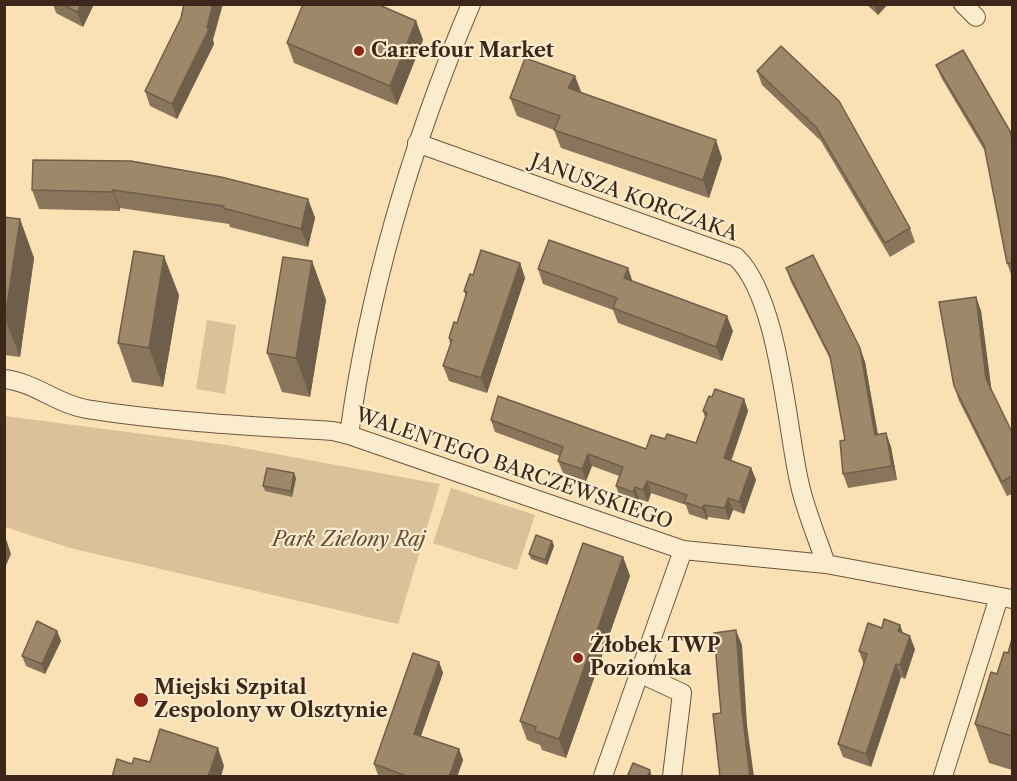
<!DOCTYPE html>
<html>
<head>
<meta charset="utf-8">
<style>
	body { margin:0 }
	#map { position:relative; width:1017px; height:781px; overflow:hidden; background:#fae1b4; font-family:"Libre Caslon Text",serif }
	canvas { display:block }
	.frame { position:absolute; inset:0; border:6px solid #3c271a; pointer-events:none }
</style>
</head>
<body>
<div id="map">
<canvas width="1017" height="781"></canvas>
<div class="frame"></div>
</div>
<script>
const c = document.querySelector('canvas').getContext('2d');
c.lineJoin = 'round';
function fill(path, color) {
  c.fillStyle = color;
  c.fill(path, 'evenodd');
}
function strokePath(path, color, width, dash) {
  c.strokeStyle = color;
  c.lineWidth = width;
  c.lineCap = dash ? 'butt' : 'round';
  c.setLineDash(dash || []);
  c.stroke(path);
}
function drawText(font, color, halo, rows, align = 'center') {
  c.font = font + ' "Libre Caslon Text",serif';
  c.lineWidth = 4.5;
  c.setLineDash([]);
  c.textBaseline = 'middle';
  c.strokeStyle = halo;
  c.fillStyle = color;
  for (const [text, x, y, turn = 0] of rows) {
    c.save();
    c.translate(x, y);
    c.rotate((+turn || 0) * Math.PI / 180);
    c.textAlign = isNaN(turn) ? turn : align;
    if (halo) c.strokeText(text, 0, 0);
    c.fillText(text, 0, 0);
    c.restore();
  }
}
const green = new Path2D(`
	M207,320L236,325L225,394L196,389Z
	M5,416L227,445L440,484L398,624L70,548L5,527Z
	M451,488L535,515L517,570L433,543Z`);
const minor = new Path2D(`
	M963,4L976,17
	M417,143L736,257C779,298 786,423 799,481C805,510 817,537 826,564
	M4,379C34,382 57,404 86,409C168,422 250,426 333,431L349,435L683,550L826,564L1012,599
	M349,435C369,288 413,141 471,4
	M641,674L682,693L672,776
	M603,776L683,550
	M943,776L999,597`);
const wall = new Path2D(`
	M53,4H94L83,27L56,13Z
	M866,4H888L878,15Z
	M416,21L423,40L397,105L294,63L287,43Z
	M213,40L214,44L177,119L150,106L145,91Z
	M781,46L910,228L915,242L890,257L821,141L762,85L757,71Z
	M936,65L1011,133L1012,136V277L1007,263L986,153L942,79Z
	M581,92L722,158L709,198L561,148L554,130L517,116L510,98Z
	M33,160L308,199L315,218L308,247L230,227L229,224L120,208V211L39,209L32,190Z
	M4,217L20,219L34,258L20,357L4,355Z
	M312,261L326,300L310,397L282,392L267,353Z
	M520,263L525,278L487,393L449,381L443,366L450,344L449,338L457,323L466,296L464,291L473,275Z
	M628,268L632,281L733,331L722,361L618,323L613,310L543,284L538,269Z
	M786,268L860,348L865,362L878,434L886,433L891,447L897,480L848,488L843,474L845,440L831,361L791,282Z
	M179,295L163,387L132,382L118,343Z
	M976,297L981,311L991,388L1012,432V494L1007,496L959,401L954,386Z
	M712,397L744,399L748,411L731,461L751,468L756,480L744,514L733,510L729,520L708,517L707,520L689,514L686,505L651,493L648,502L639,499L638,504L620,498L616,486L619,476L592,466L586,481L563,473L558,461L560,456L495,432L491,420L646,449L665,439L696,443L705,417L703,411Z
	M296,478L292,497L265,491L263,486Z
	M552,541L554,546L547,565L531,559L529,554Z
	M623,557L630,576L566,758L542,750L540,745L527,740L520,721Z
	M882,628L903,633L915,649L905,679L901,677L871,767L843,757L838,744L864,665L859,651Z
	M57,631L61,641L45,674L26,666L22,656Z
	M1012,639V770L989,763L975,724L1008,653Z
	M439,662L443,673L421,736L459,749L463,760L457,777H382L378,775L374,764Z`);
const shadedWall = new Path2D(`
	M82,4H94L83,27L77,12Z
	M213,4H223L213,40L214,44L177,119L172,104L207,28Z
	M874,4H888L878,15Z
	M416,21L423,40L397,105L390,86Z
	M575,76L582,94L568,88Z
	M716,140L722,158L709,198L703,180Z
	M113,190L120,208V211L113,192Z
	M308,199L315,218L308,247L301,229Z
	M20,219L34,258L20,357L5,318Z
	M164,256L179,295L163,387L149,348Z
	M312,261L326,300L310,397L296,358Z
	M520,263L525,278L487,393L481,378Z
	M628,268L633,283L624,278Z
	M976,297L981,311L992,393L986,379Z
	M727,316L733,331L722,361L716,347Z
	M860,348L865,362L880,448L875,435Z
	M744,399L748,411L728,470L724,458Z
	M886,433L891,447L897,480L892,466Z
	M588,454L592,466L586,481L582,469Z
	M751,468L756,480L744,514L739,502Z
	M294,473L296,478L292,497L291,491Z
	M647,481L651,493L648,502L643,490Z
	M635,487L639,499L638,504L633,492Z
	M728,498L733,510L729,520L725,508Z
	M704,505L708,517L707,520L702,508Z
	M6,539L11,554L4,570V542Z
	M552,541L554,546L547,565L545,560Z
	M623,557L630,576L566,758L559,739Z
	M900,625L905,638L898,631Z
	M736,630L742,645L747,725L754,777H750L742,711Z
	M57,631L61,641L45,674L42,664Z
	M910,636L915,649L905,679L900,665Z
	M439,662L443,673L418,744L414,734Z
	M896,664L901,677L871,767L866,754Z
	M218,748L224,766L221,777H208Z
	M459,749L463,760L457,777H449Z
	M650,770L652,777H647Z`);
const building = new Path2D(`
	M62,4H82L77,12Z
	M184,4H213L207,28L209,29L172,104L145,91L181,18Z
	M303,4H377L416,21L390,86L287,43Z
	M781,46L839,101L910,228L885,243L816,127L757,71Z
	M963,50L1011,133L1012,140V263H1007L984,145L936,65Z
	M525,58L575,76L568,88L716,140L703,180L554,130L560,116L510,98Z
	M33,160L131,161L221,177L308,199L301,229L223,208L224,206L113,190V192L32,190Z
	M4,217L20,219L5,318H4Z
	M549,240L628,268L624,278L727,316L716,347L613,308L617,298L538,269Z
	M481,250L520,263L481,378L443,366L452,340L449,338L454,322L457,323L467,292L464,291L470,274L473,275Z
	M134,251L164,256L149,348L118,343Z
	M813,255L860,348L875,435L886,433L892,466L843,474L840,441L845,440L830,356L786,268Z
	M283,257L312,261L296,358L267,353Z
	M976,297L986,379L1012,432V476L1002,482L954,386L939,302Z
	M715,389L744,399L724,458L751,468L739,502L728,498L725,508L704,505L702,508L684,502L687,495L647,481L643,490L635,487L633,492L616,486L623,467L588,454L582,469L558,461L563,447L491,420L498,396L646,449L651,435L665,439L667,434L696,443L707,413L703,411L709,396L712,397Z
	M267,468L294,473L291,491L263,486Z
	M536,535L552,541L545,560L529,554Z
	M583,543L623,557L559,739L535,731L536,727L520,721Z
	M884,619L900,625L898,631L910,636L900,665L896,664L866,754L838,744L867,654L859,651L868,623L882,628Z
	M37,621L57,631L42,664L22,656Z
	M736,630L742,711L750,777H720L713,714L721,713L714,633Z
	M1012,639V736L975,724L991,672L997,674L1004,652L1008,653Z
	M413,653L439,662L414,734L459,749L449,777H409L374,764Z
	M160,729L218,748L208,777H112L117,759L132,764L134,758L150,762Z
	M633,763L650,770L647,777H627Z`);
const markers = [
	[359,51,6,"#8f2418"],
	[578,658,6,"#8f2418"],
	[141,700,8,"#8f2418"]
];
const poiNames = [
	["Carrefour Market",371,51],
	["Żłobek TWP",590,646],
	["Poziomka",590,669],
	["Miejski Szpital",154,688],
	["Zespolony w Olsztynie",154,711]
];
const streetNames = [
	["JANUSZA KORCZAKA",634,198,20],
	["WALENTEGO BARCZEWSKIEGO",514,469,19]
];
const parkNames = [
	["Park Zielony Raj",349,540]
];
fill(green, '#dac19a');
strokePath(minor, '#6c5640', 20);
strokePath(minor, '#fcecce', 18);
fill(wall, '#89755b');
fill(shadedWall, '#6f5f4a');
fill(building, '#9f886a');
strokePath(building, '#6f5f4a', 1.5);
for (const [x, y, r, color] of markers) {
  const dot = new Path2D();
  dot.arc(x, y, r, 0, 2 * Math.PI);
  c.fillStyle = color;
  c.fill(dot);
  strokePath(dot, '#fcecce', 2);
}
drawText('bold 20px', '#3c271a', '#fcecce', poiNames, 'left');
drawText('20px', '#3c271a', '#fcecce', streetNames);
drawText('italic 20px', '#644e3a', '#fcecce', parkNames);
</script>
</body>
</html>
